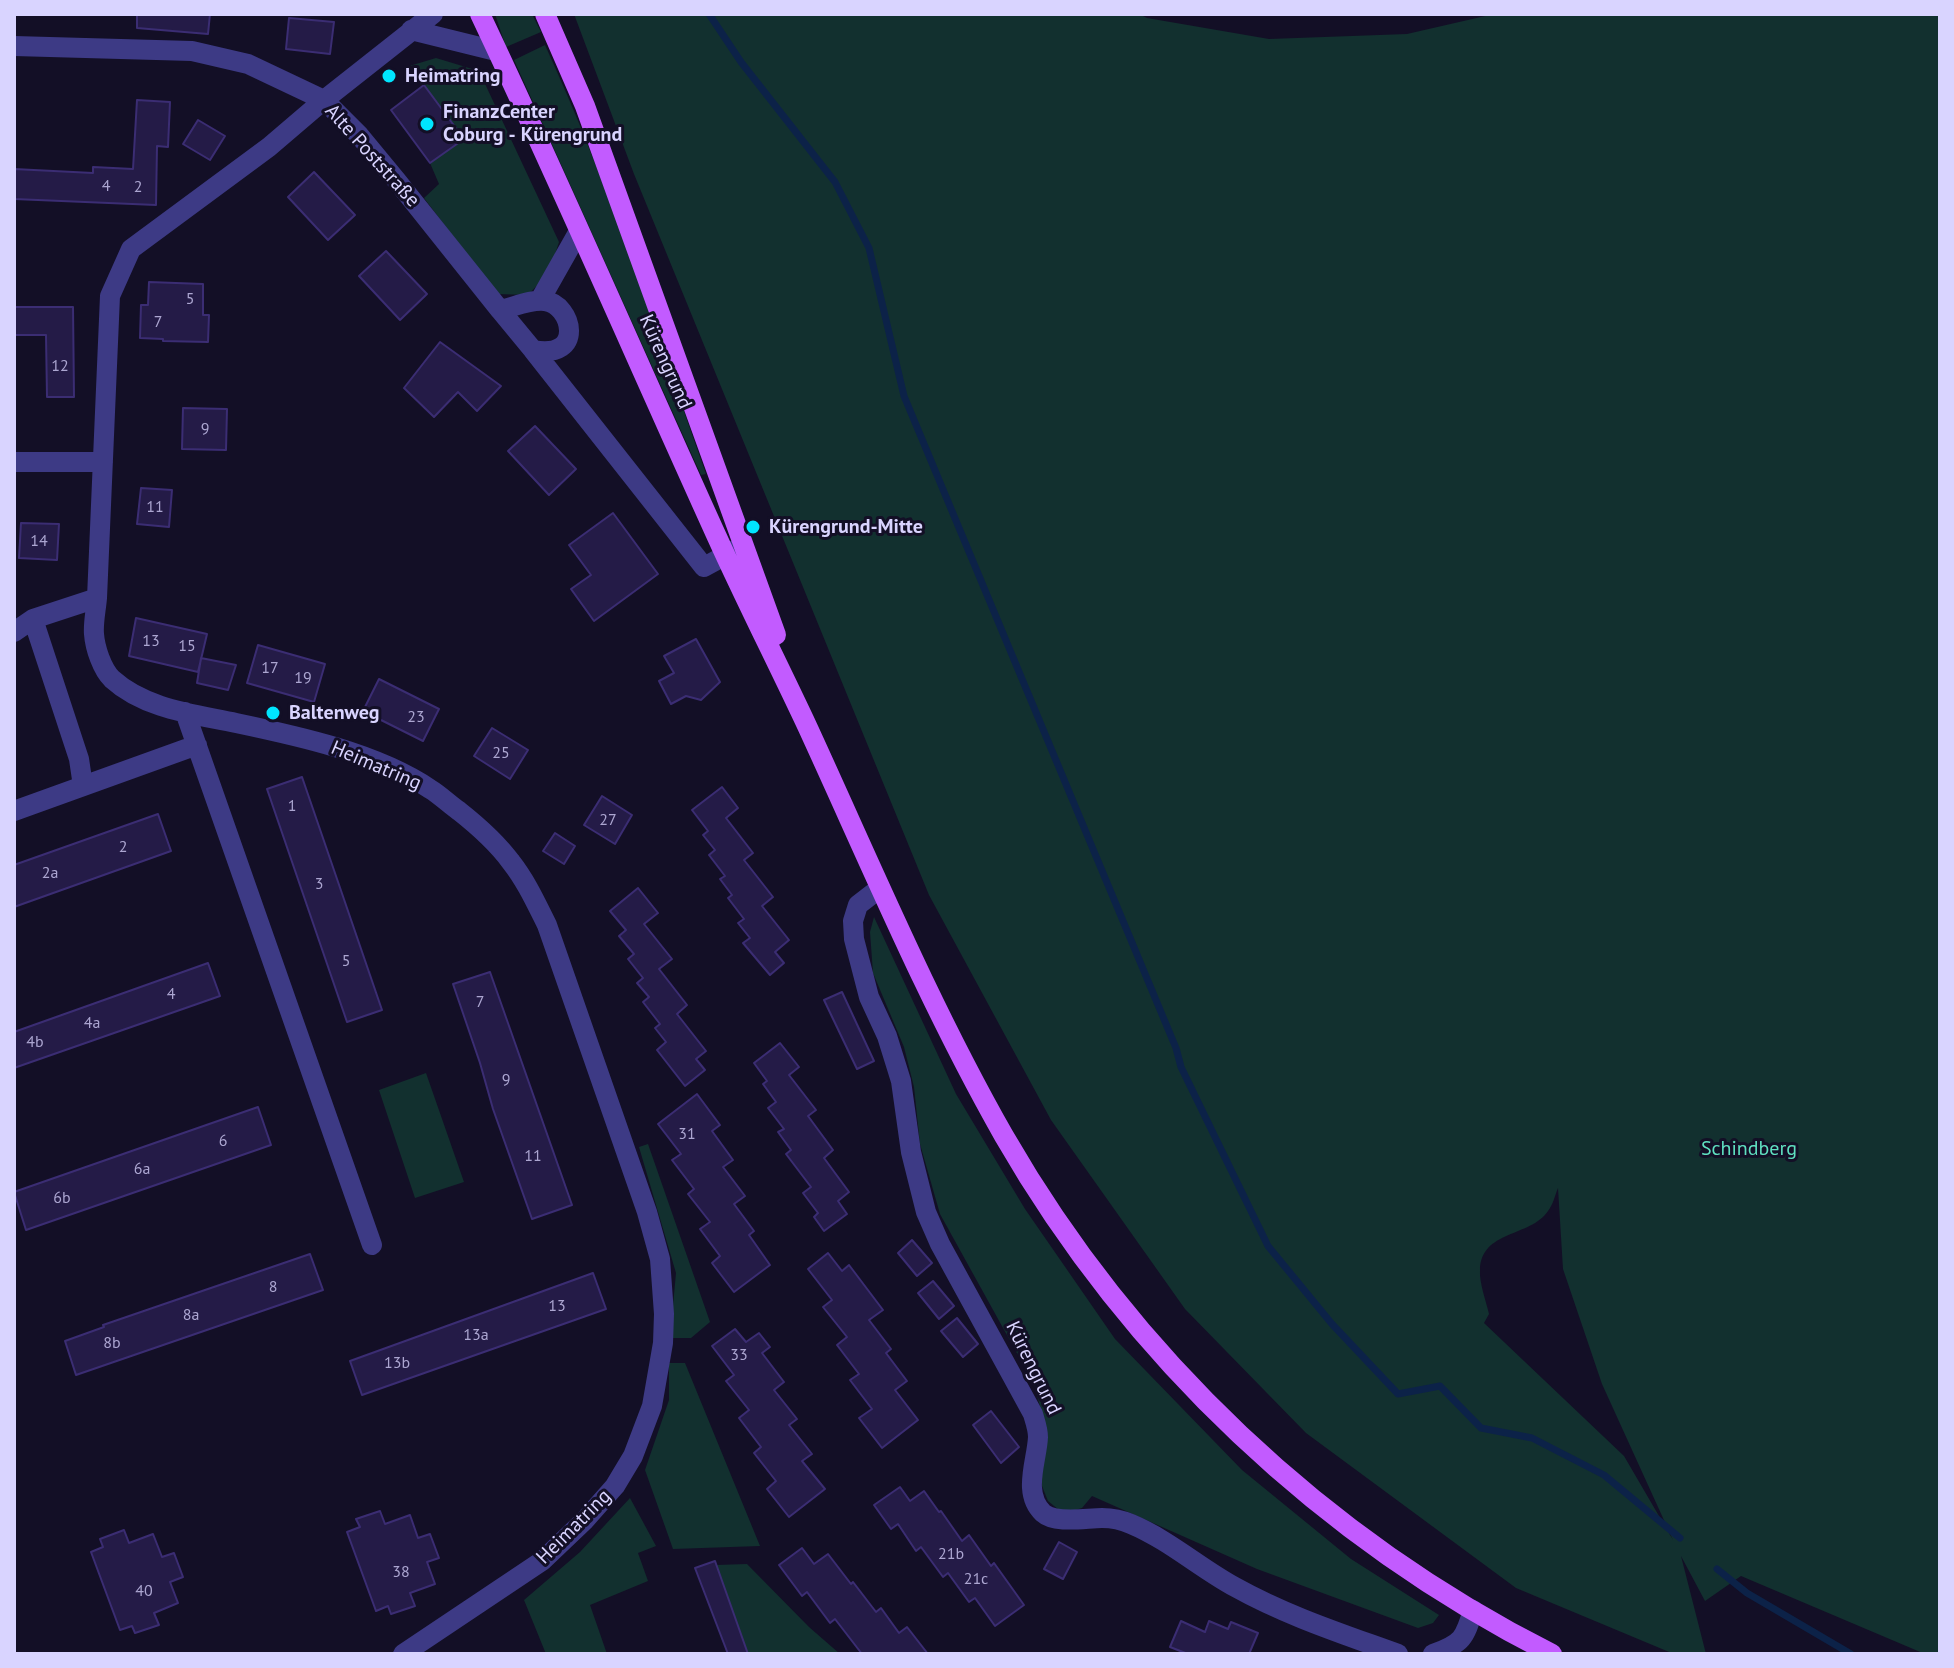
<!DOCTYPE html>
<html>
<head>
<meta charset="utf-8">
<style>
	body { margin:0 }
	#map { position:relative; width:1954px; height:1668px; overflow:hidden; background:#130f26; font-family:"PT Sans",sans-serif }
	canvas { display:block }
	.frame { position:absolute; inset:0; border:16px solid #d9d4ff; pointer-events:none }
</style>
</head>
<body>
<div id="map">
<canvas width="1954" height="1668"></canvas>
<div class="frame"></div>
</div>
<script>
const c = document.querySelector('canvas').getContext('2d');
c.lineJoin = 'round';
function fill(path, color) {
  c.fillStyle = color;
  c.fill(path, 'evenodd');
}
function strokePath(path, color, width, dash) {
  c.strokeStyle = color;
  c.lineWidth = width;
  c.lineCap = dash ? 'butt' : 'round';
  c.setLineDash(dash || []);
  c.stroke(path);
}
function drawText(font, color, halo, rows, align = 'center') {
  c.font = font + ' "PT Sans",sans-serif';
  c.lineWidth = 6;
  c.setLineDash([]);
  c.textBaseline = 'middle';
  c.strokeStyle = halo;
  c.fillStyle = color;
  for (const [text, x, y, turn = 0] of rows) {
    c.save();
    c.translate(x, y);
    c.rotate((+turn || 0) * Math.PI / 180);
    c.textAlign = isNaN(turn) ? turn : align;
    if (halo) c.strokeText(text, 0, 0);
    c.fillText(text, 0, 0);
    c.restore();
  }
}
const green = new Path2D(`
	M495,14H532L541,32L506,47Z
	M574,14H749L750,16L752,14H1139L1147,18L1269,39L1407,34L1494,14H1940V1654H1925L1741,1576L1705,1601L1681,1556L1706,1654H1674L1516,1588L1306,1433L1185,1309L1051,1120L929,895L634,174ZM1558,1188L1563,1269L1602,1384L1673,1540L1624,1456L1484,1323L1489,1314C1486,1301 1479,1282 1480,1270C1481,1230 1531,1237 1548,1211C1553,1205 1555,1195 1558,1188Z
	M545,45C609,184 655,330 706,474L701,475L514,60Z
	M436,58L479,71L559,242L549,273L528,295L497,294L424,198L439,184L430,163L463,139L424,85L406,67Z
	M874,917L956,1094L1025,1209L1115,1339L1242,1470L1351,1559L1439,1615L1433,1623L1418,1628L1257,1569L1092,1496L1082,1508L1072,1511L1059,1510L1048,1501L1042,1486L1041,1465L1048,1436L1034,1384L940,1214L920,1144L914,1087L904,1047L873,973L870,932Z
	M426,1073L464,1182L415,1198L379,1090Z
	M648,1144L710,1322L691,1338H670L676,1273L639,1147Z
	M669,1363H685L760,1546L673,1549L645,1470L669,1400Z
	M630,1498L656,1546L638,1553L648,1581L590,1605L607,1654H546L524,1600L580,1552Z
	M747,1564L809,1627L840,1654H748L716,1565Z`);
const stream = new Path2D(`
	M709,14L741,62L835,182L869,248L904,396L1176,1048L1181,1067L1268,1246L1332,1324L1398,1394L1440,1386L1481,1428L1532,1438L1604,1475L1680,1538
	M1717,1569L1747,1593L1851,1654`);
const building = new Path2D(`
	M137,14H210L208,34L137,28Z
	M289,18L334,22L330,54L286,49Z
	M424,85L464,139L430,163L391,110Z
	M137,100L170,102L168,147L157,146L156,205L14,199V169L93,173V167L133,169Z
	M198,120L225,136L210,160L183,144Z
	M314,172L355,215L328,240L288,197Z
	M386,251L427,294L400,320L359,276Z
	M149,282L203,284V315H209L208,342L163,341V339L140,338L141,305H148Z
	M14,307H73L74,397H47L46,335H14Z
	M440,342L501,386L477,411L458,392L434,417L404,388Z
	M183,408L227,409L226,450L182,449Z
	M535,426L576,469L549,495L508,451Z
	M141,488L172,490L169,527L137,524Z
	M613,513L658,574L594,621L571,589L591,575L569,545Z
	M21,523L59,524L57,560L19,558Z
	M136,618L207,634L198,672L129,656Z
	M696,639L720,682L701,700L686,696L671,704L659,681L674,673L664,656Z
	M258,645L325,664L314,702L247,683Z
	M201,658L236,665L228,690L197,683Z
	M379,679L439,709L423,741L363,711Z
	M492,728L528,750L510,779L474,756Z
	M302,777L382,1010L347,1022L267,789Z
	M722,787L738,808L726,818L753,853L744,860L773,897L762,906L789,940L775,952L784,963L770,975L743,943L750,938L738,923L744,919L728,898L732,895L720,879L725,876L709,855L715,850L703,835L708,831L692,810Z
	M602,796L632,815L615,844L584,825Z
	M158,814L171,851L14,907V865Z
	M555,833L575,846L564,864L543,851Z
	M638,888L658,913L644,924L672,959L659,969L687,1005L677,1014L706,1051L696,1059L705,1070L685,1086L657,1050L666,1042L655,1028L660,1024L643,1002L649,997L637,983L643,978L628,959L634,954L619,936L626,930L610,911Z
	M208,963L220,996L14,1068V1032Z
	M490,972L572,1205L532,1219L493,1109L480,1063L453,984Z
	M842,992L874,1061L857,1069L824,1000Z
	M780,1043L799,1067L789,1075L816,1110L808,1116L833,1150L824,1158L849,1192L838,1201L847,1214L824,1231L814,1217L818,1213L803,1193L811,1187L786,1154L791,1150L778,1132L784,1129L768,1108L776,1102L763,1084L767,1081L754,1063Z
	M697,1094L720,1125L712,1131L733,1160L723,1167L745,1196L734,1204L754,1231L749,1235L770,1265L734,1292L712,1263L720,1256L700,1229L710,1222L688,1194L694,1189L672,1160L681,1154L658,1124Z
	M258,1107L271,1145L26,1230L14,1192Z
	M912,1240L932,1263L917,1276L898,1253Z
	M828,1253L842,1271L849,1265L883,1310L869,1320L891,1349L886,1353L907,1381L895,1390L918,1420L882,1448L859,1418L872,1409L850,1380L859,1374L837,1345L847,1337L823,1307L832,1300L808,1269Z
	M310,1254L323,1290L76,1375L65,1341L104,1327L103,1325Z
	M593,1273L606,1309L362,1395L350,1361Z
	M933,1281L954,1306L939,1319L918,1293Z
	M957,1318L978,1344L963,1357L941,1331Z
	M735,1329L746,1342L759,1333L770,1347L762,1353L784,1382L774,1390L797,1419L789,1425L812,1454L802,1461L825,1489L789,1517L767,1489L776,1481L754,1453L761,1447L739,1418L749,1410L726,1381L734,1375L712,1346Z
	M991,1411L1019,1447L1001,1463L973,1425Z
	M900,1487L910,1501L924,1491L939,1512L941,1511L962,1541L969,1535L991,1566L994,1563L1024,1605L995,1626L975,1598L969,1602L948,1573L943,1577L921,1547L916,1551L898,1524L891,1529L874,1505Z
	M380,1511L385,1524L410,1515L418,1538L430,1534L439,1558L427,1562L435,1584L410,1593L415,1606L391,1614L388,1606L376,1611L347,1532L360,1527L356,1519Z
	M124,1530L129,1543L153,1534L162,1557L174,1553L183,1577L170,1582L178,1603L154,1613L159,1625L135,1633L132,1626L120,1630L91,1552L103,1547L100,1539Z
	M1059,1542L1077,1552L1063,1579L1044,1569Z
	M802,1548L814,1564L828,1554L851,1584L853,1582L876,1612L881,1608L899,1633L907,1627L928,1654H862L835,1619L830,1623L807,1592L802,1596L779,1565Z
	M715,1561L748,1654H728L695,1568Z
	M1181,1621L1205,1632L1209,1621L1228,1629L1231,1622L1258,1633L1249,1654H1188L1170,1647Z`);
const minor = new Path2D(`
	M411,30L496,51
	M14,46L192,51L248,64L324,100L359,135L397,181L500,310C514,307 531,299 545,301C572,304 586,360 533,350L500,310
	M540,300L579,231
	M533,350L704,567L739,548
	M14,462H103
	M33,619L79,759L83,786
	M14,632L33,619L97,598
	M185,712L372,1245
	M14,811L197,745
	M880,888L858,905L853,921L854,939L869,997L887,1036L901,1081L911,1152L926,1212L940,1244L1033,1414C1035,1421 1038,1429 1038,1437C1037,1461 1022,1493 1043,1513C1055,1524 1086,1518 1102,1518C1112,1518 1122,1520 1131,1524C1169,1540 1200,1568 1235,1587C1287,1616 1343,1634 1398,1654
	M403,1654L542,1561L585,1520L615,1486L633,1456L652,1406L663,1343L664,1314L660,1259L647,1212L547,925C536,903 526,881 511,862C497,843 478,826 459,811C449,804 440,795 430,789C377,753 298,736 236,723C194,714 145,709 112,679C102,669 95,648 94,634C93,623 96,610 97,598L110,296L131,249L269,147L324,100L433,14
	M1433,1654C1462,1644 1465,1638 1473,1610`);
const major = new Path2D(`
	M480,14C562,187 638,363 717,537C746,601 778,664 808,728C871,865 929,1004 1004,1136C1131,1357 1324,1539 1552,1654
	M545,14L585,106L776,635`);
const markers = [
	[389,76,8,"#00e5ff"],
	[427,124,8,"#00e5ff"],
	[753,527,8,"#00e5ff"],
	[273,713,8,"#00e5ff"]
];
const numberNames = [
	["4",106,186],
	["2",138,187],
	["5",190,299],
	["7",158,322],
	["12",60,366],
	["9",205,429],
	["11",155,507],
	["14",39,541],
	["13",151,641],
	["15",187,646],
	["17",270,668],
	["19",303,678],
	["23",416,717],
	["25",501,753],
	["1",292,806],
	["27",608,820],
	["2",123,847],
	["2a",50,873],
	["3",319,884],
	["5",346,961],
	["4",171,994],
	["7",480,1002],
	["4a",92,1023],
	["4b",35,1042],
	["9",506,1080],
	["31",687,1134],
	["6",223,1141],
	["11",533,1156],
	["6a",142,1169],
	["6b",62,1198],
	["8",273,1287],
	["13",557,1306],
	["8a",191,1315],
	["13a",476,1335],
	["8b",112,1343],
	["33",739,1355],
	["13b",397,1363],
	["21b",951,1554],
	["38",401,1572],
	["21c",976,1579],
	["40",144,1591]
];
const poiNames = [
	["Heimatring",405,76],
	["FinanzCenter",443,112],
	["Coburg - Kürengrund",443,135],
	["Kürengrund-Mitte",769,527],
	["Baltenweg",289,713]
];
const streetNames = [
	["Alte Poststraße",372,156,48],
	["Kürengrund",665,362,66],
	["Heimatring",376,766,23],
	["Kürengrund",1033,1368,64],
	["Heimatring",574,1527,-45]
];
const parkNames = [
	["Schindberg",1749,1149]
];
fill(green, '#12302f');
strokePath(stream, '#0c2248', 7);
fill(building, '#241b47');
strokePath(building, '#3b2d73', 2);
strokePath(minor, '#3d3a85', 20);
strokePath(major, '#c25bff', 20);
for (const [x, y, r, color] of markers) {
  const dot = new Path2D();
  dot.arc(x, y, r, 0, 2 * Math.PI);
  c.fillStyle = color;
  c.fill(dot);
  strokePath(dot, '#130f26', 3);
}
drawText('16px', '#aca6d1', null, numberNames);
drawText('bold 20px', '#d9d4ff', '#130f26', poiNames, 'left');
drawText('20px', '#d9d4ff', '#130f26', streetNames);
drawText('20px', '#5fe0c0', '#130f26', parkNames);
</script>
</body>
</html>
